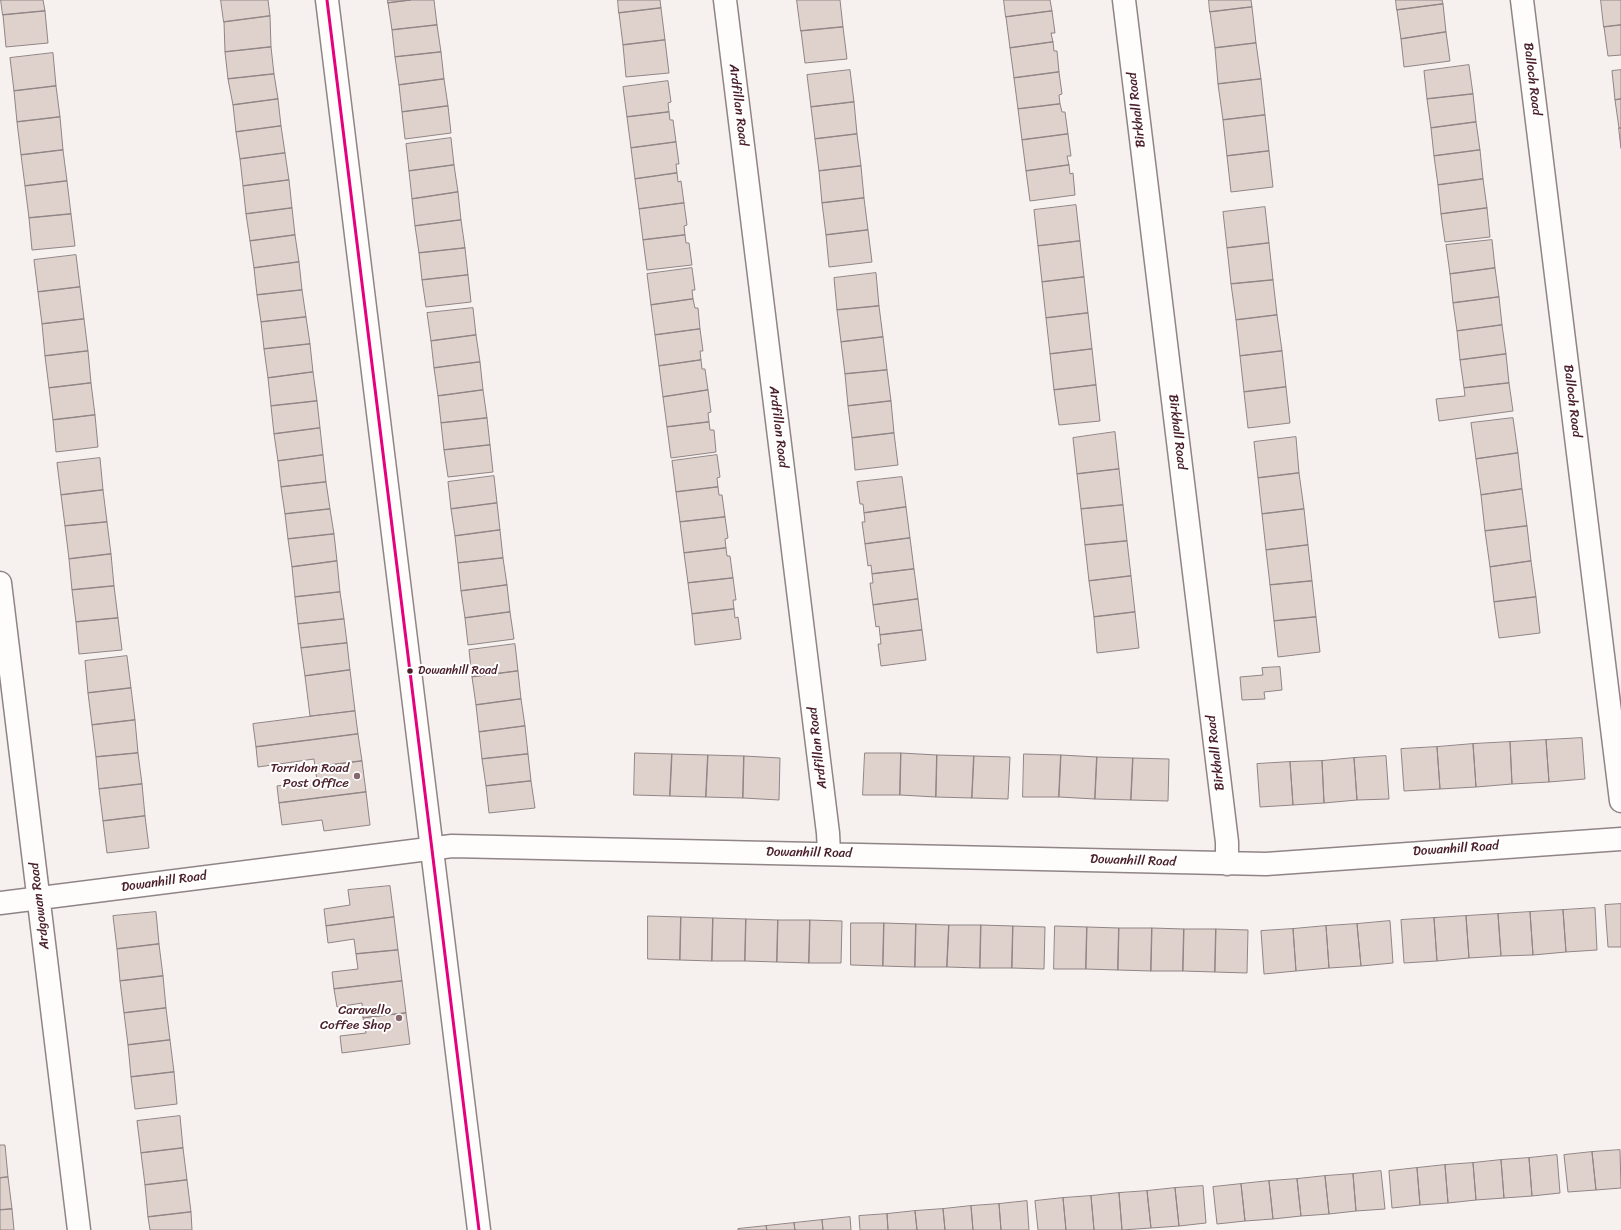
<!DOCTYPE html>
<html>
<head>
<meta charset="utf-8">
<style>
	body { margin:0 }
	canvas { display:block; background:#f6f0ee }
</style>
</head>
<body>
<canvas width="1621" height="1230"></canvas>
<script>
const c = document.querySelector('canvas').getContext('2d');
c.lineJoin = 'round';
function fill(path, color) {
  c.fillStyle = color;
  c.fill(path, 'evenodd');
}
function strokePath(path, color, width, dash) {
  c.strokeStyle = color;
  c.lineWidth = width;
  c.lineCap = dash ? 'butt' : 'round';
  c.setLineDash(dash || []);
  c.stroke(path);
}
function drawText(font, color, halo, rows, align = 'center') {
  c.font = font + ' Sriracha,sans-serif';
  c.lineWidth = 4;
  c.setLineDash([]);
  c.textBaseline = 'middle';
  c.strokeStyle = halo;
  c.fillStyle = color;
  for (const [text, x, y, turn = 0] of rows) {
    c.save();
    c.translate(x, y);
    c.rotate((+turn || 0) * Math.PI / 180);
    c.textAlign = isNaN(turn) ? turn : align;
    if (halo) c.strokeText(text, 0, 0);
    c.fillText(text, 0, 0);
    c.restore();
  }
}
const building = new Path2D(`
	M1,0H43L45,11L3,15Z
	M221,0H268L270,16L224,22Z
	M388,0H411L388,3Z
	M411,0H434L437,25L392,30L388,3Z
	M618,0H660L661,8L619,13Z
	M797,0H840L843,27L801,31Z
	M1004,0H1050L1052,11L1006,17Z
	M1209,0H1251L1252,7L1210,12Z
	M1396,0H1442L1443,4L1397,10Z
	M1601,0H1621V25L1604,27Z
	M1443,4L1446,32L1401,39L1397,10Z
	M1252,7L1256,43L1215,48L1210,12Z
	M661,8L665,40L623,45L619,13Z
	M45,11L48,43L6,47L3,15Z
	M1052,11L1055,33H1051L1053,42L1010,48L1006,17Z
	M270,16L271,47L225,52L224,22Z
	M437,25L441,52L395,57L392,30Z
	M1621,25V55L1608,56L1604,27Z
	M843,27L847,59L805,63L801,31Z
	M1446,32L1450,61L1404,67L1401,39Z
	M665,40L669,73L626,77L623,45Z
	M1053,42L1054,51H1057L1059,72L1014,78L1010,48Z
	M1256,43L1261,79L1218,84L1215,48Z
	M271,47L274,74L228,79L225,52Z
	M441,52L444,79L399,85L395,57Z
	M53,53L56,86L14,91L10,58Z
	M1469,65L1473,94L1427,99L1424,71Z
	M850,70L854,102L811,107L807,75Z
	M1621,70V99L1615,100L1612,71Z
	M1059,72L1062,94L1059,95L1060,104L1018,109L1014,78Z
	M274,74L278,99L233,105L228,79Z
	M444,79L448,106L402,112L399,85Z
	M1261,79L1265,115L1223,120L1218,84Z
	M668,81L671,102L668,103L669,112L627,117L623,87Z
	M56,86L60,117L17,122L14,91Z
	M1473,94L1476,122L1431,128L1427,99Z
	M278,99L281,126L236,132L233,105Z
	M1621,99V128H1619L1615,100Z
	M854,102L857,134L815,139L811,107Z
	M1060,104L1062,112H1065L1068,134L1022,140L1018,109Z
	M448,106L451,133L405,139L402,112Z
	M669,112L670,120H673L676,142L631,148L627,117Z
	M1265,115L1269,151L1227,156L1223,120Z
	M60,117L63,150L21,155L17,122Z
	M1476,122L1480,150L1434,156L1431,128Z
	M281,126L285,153L240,159L236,132Z
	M1619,128H1621V148Z
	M857,134L861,166L819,171L815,139Z
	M1068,134L1071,156H1067L1069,165L1026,171L1022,140Z
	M451,138L454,165L409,171L406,144Z
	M676,142L679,164H676L677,173L635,179L631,148Z
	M63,150L67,181L25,186L21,155Z
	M1480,150L1483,179L1438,185L1434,156Z
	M1269,151L1273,187L1231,192L1227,156Z
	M285,153L289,180L243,186L240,159Z
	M454,165L458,192L412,199L409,171Z
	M1069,165L1070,174L1073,173L1075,195L1030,201L1026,171Z
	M861,166L864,198L822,203L819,171Z
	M677,173L678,182L681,181L684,203L639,209L635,179Z
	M1483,179L1487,208L1441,214L1438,185Z
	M289,180L292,208L246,214L243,186Z
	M67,181L71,214L29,218L25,186Z
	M458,192L461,220L415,226L412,199Z
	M864,198L868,230L826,235L822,203Z
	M684,203L687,225L684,226L685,235L643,240L639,209Z
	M1076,205L1080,241L1038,246L1034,210Z
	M1265,207L1269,243L1227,248L1223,212Z
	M292,208L295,235L250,241L246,214Z
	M1487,208L1490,237L1445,242L1441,214Z
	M71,214L75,246L32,250L29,218Z
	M461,220L465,248L419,253L415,226Z
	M868,230L872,262L829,267L826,235Z
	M295,235L299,262L254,268L250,241Z
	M685,235L686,243H689L692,265L647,270L643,240Z
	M1492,240L1495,268L1450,274L1446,245Z
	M1080,241L1084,277L1042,282L1038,246Z
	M1269,243L1273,280L1231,284L1227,248Z
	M465,248L468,275L422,280L419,253Z
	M76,255L80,287L38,292L34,260Z
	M299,262L302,290L257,295L254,268Z
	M692,268L695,290H692L693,299L651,305L647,274Z
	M1495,268L1499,297L1453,303L1450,274Z
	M876,273L879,306L837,310L834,278Z
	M468,275L471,302L426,307L422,280Z
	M1084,277L1088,313L1046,318L1042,282Z
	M1273,280L1277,315L1236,320L1231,284Z
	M80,287L84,319L42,324L38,292Z
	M302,290L306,317L261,322L257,295Z
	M1499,297L1502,325L1457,331L1453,303Z
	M693,299L695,308H698L700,329L655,335L651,305Z
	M879,306L883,337L841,342L837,310Z
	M473,308L476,335L431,341L427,313Z
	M1088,313L1092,349L1050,354L1046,318Z
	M1277,315L1282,351L1240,356L1236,320Z
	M306,317L310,344L264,349L261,322Z
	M84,319L88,351L45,356L42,324Z
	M1502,325L1506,354L1460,360L1457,331Z
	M700,329L703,351H700L701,360L659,366L655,335Z
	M476,335L480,362L434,368L431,341Z
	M883,337L887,370L845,374L841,342Z
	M310,344L313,372L268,378L264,349Z
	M1092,349L1096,385L1054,390L1050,354Z
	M88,351L91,383L49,388L45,356Z
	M1282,351L1286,387L1244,392L1240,356Z
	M1506,354L1509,383L1464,388L1460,360Z
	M701,360L702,369H705L708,390L663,397L659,366Z
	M480,362L483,390L438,396L434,368Z
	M887,370L891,401L848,406L845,374Z
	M313,372L317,401L271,406L268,378Z
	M91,383L95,415L53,420L49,388Z
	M1509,383L1513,411L1439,421L1436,399L1465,396L1464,388Z
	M1096,385L1100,421L1059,425L1054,390Z
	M1286,387L1290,423L1248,428L1244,392Z
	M483,390L487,418L441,423L438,396Z
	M708,390L711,412L708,413L709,422L667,427L663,397Z
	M317,401L320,428L274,434L271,406Z
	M891,401L894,433L852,438L848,406Z
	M95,415L98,447L56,452L53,420Z
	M487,418L490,445L444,450L441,423Z
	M1513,418L1518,453L1476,459L1471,423Z
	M709,422L710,430H714L716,452L671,458L667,427Z
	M320,428L323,455L278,461L274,434Z
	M1115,432L1119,469L1077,474L1073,438Z
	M894,433L898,465L855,470L852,438Z
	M1296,437L1299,473L1258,478L1254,442Z
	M490,445L493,472L448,477L444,450Z
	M1518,453L1522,489L1481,495L1476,459Z
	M323,455L326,482L281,487L278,461Z
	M717,455L720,477L717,478L718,487L676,492L672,461Z
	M100,458L103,490L61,495L57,463Z
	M1119,469L1123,505L1081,509L1077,474Z
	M1299,473L1304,509L1262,514L1258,478Z
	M494,476L497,503L451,509L448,482Z
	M902,477L906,507L864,513L863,504H860L857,482Z
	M326,482L330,509L285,514L281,487Z
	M718,487L719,495H722L725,517L680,522L676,492Z
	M1522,489L1527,526L1485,531L1481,495Z
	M103,490L107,522L65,526L61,495Z
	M497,503L500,530L455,536L451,509Z
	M1123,505L1127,541L1085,545L1081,509Z
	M906,507L910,538L865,544L862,522H865L864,513Z
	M330,509L334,534L288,539L285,514Z
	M1304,509L1308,545L1266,550L1262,514Z
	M725,517L728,538L725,539L726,548L684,553L680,522Z
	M107,522L111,554L69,559L65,526Z
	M1527,526L1531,561L1490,567L1485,531Z
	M500,530L503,558L458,563L455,536Z
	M334,534L337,561L292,567L288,539Z
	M910,538L914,569L872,574L871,565L868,566L865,544Z
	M1127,541L1131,576L1089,581L1085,545Z
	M1308,545L1312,581L1270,585L1266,550Z
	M726,548L727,556H730L733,578L688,583L684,553Z
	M111,554L114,586L72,590L69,559Z
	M503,558L507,585L461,591L458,563Z
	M337,561L340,592L295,597L292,567Z
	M1531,561L1536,597L1494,602L1490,567Z
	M914,569L918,599L873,605L870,583H873L872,574Z
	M1131,576L1135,612L1094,617L1089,581Z
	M733,578L736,600H733L734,609L692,614L688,583Z
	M1312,581L1316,617L1274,621L1270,585Z
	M507,585L510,612L465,618L461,591Z
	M114,586L118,618L76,622L72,590Z
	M340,592L344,619L298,624L295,597Z
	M1536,597L1540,633L1499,638L1494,602Z
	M918,599L922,630L880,635L879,626L876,627L873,605Z
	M734,609L735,618L738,617L741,639L695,645L692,614Z
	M510,612L514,639L468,645L465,618Z
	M1135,612L1139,648L1097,653L1094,617Z
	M1316,617L1320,652L1278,657L1274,621Z
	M118,618L122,650L79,654L76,622Z
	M344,619L347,643L301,648L298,624Z
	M922,630L926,660L881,666L878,644H881L880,635Z
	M347,643L350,670L305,676L301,648Z
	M515,644L518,671L472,677L469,650Z
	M127,656L131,688L88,693L85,661Z
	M1280,667L1282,690L1264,692L1265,699L1242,700L1240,677L1263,675L1262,668Z
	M350,670L355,711L310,716L305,676Z
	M518,671L521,699L476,705L472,677Z
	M131,688L135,720L92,725L88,693Z
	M521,699L525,726L479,732L476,705Z
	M355,711L358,734L256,747L253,724Z
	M135,720L138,753L96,757L92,725Z
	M525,726L528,754L482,759L479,732Z
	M358,734L362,761L315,767L314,759L258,767L256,747Z
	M1582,738L1585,779L1549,782L1546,740Z
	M1546,740L1549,782L1512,784L1510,742Z
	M1510,742L1512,784L1476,787L1473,744Z
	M1473,744L1476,787L1440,789L1437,747Z
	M1437,747L1440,789L1404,791L1401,749Z
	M138,753L142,784L99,789L96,757Z
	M635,753L672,754L670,796L634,795Z
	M865,753H901L900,795H863Z
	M901,753L937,755L936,797L900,795Z
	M528,754L531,781L486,786L482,759Z
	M672,754L708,755L706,797L670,796Z
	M1024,754L1061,755L1059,797H1023Z
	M708,755L744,756L743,798L706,797Z
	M937,755L974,756L972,798L936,797Z
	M1061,755L1097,757L1095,799L1059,797Z
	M744,756L780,758L779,800L743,798Z
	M974,756L1010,757L1008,799L972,798Z
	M1386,756L1389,799L1357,800L1354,758Z
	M1097,757L1133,758L1131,800L1095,799Z
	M1133,758L1169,759L1168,801L1131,800Z
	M1354,758L1357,800L1324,803L1322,761Z
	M362,761L366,792L279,803L277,786L317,780L315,767Z
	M1322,761L1324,803L1293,805L1290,762Z
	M1290,762L1293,805L1260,807L1257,764Z
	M531,781L535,808L489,813L486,786Z
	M142,784L145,816L103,821L99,789Z
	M366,792L370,825L324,831L322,820L282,825L279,803Z
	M145,816L149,848L107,853L103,821Z
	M390,886L394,917L326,926L324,909L350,905L348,890Z
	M1621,904V947H1608L1605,905Z
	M1595,908L1597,950L1566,952L1563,910Z
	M1563,910L1566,952L1533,955L1530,912Z
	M156,912L159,944L117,949L113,916Z
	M1530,912L1533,955L1501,956L1498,914Z
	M1498,914L1501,956L1469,958L1466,916Z
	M648,916L681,917L680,960L648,959Z
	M1466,916L1469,958L1437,961L1434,918Z
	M394,917L398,950L356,954L354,939L328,943L326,926Z
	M681,917L713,918L712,961L680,960Z
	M713,918L746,919L745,961H712Z
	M1434,918L1437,961L1404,963L1401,920Z
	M746,919L778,920L777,962L745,961Z
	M778,920H810L809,963L777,962Z
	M810,920L842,921L841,963H809Z
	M1390,921L1393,963L1361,966L1357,924Z
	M851,923H884L883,966L851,965Z
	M884,923L916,924L915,967L883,966Z
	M916,924L949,925L947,967H915Z
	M1357,924L1361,966L1329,968L1326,926Z
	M949,925H981L980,968L947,967Z
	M981,925L1013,926L1012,968H980Z
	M1013,926L1045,927L1044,969L1012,968Z
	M1055,926L1087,927L1086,969H1054Z
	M1326,926L1329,968L1296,971L1293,929Z
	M1087,927L1119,928L1118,970L1086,969Z
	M1119,928H1152L1151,971L1118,970Z
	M1152,928L1184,929L1183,971H1151Z
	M1184,929H1216L1215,972L1183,971Z
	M1216,929L1248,930L1247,973L1215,972Z
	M1293,929L1296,971L1264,974L1261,931Z
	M159,944L163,976L120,981L117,949Z
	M398,950L402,981L334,989L332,972L358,969L356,954Z
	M163,976L166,1008L124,1013L120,981Z
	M402,981L406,1013L363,1018L362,1003L337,1007L334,989Z
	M166,1008L170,1040L128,1045L124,1013Z
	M406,1013L410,1044L342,1053L340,1036L366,1033L363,1018Z
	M170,1040L174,1072L131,1077L128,1045Z
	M174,1072L177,1104L135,1109L131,1077Z
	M180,1116L183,1148L141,1153L137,1121Z
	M0,1145H5L8,1177L0,1178Z
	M183,1148L187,1180L145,1185L141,1153Z
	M1620,1150L1621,1188L1596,1190L1592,1152Z
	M1592,1152L1596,1190L1568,1192L1564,1155Z
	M1557,1155L1560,1193L1532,1196L1529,1158Z
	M1529,1158L1532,1196L1504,1198L1501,1160Z
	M1501,1160L1504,1198L1476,1200L1473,1163Z
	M1473,1163L1476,1200L1448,1203L1445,1165Z
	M1445,1165L1448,1203L1420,1205L1417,1168Z
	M1417,1168L1420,1205L1392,1208L1389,1171Z
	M1381,1171L1385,1209L1356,1211L1353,1174Z
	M1353,1174L1356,1211L1329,1214L1325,1176Z
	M1325,1176L1329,1214L1301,1216L1297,1179Z
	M8,1177L12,1209L0,1210V1178Z
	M1297,1179L1301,1216L1273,1219L1269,1181Z
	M187,1180L191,1212L148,1217L145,1185Z
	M1269,1181L1273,1219L1245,1221L1241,1184Z
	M1241,1184L1245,1221L1217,1224L1213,1187Z
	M1203,1186L1206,1223L1179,1226L1175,1188Z
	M1175,1188L1179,1226L1151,1228L1147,1191Z
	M1147,1191L1151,1228L1122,1230L1119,1193Z
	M1119,1193L1122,1230H1094L1091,1196Z
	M1091,1196L1094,1230H1066L1063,1198Z
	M1063,1198L1066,1230H1038L1035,1201Z
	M1027,1201L1029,1230H1001L999,1204Z
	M999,1204L1001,1230H973L971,1206Z
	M971,1206L973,1230H945L943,1209Z
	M12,1209L14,1230H0V1210Z
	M943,1209L945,1230H917L915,1211Z
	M915,1211L917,1230H888L887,1214Z
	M191,1212L192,1230H150L148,1217Z
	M887,1214L888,1230H860L859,1216Z
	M850,1217L851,1230H823L822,1220Z
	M822,1220L823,1230H795L794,1223Z
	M794,1223L795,1230H767L766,1226Z
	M766,1226L767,1230H738V1229Z`);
const minor = new Path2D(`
	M725,0L828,833L829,853
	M1124,0L1227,842V864
	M1522,0L1621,801
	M0,583L79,1230
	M0,903L452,846L1266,864L1621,839`);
const tertiary = new Path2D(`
	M327,0L479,1230`);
const bus1 = new Path2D(`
	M327,0L479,1230`);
const markers = [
	[410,671,3.5,"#4a1f2b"],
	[357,776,4,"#86686f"],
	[399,1018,4,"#86686f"]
];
const busNames = [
	["Dowanhill Road",418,671]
];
const streetNames = [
	["Balloch Road",1532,79,83],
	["Ardfillan Road",738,105,83],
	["Birkhall Road",1137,110,-97],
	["Balloch Road",1572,401,83],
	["Ardfillan Road",778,427,83],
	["Birkhall Road",1177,432,83],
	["Ardfillan Road",818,748,-97],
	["Birkhall Road",1216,753,-97],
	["Dowanhill Road",1456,849,-4],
	["Dowanhill Road",809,853,1],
	["Dowanhill Road",1133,861,2],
	["Dowanhill Road",164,882,-8],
	["Ardgowan Road",40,906,-97]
];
const poiNames = [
	["Torridon Road",349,769],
	["Post Office",349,784],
	["Caravello",391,1011],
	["Coffee Shop",391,1026]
];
fill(building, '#dfd2cc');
strokePath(building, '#908586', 1);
strokePath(minor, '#908586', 25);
strokePath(tertiary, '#908586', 25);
strokePath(minor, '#fefdfc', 22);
strokePath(tertiary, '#fefdfc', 22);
strokePath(bus1, '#e5007d', 3);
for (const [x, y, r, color] of markers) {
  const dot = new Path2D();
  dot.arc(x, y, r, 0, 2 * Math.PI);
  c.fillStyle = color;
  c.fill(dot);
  strokePath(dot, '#fff', 1.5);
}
drawText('12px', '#4a1f2b', '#fff', busNames, 'left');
drawText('13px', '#4a1f2b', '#fff', streetNames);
drawText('13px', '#4a1f2b', '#fff', poiNames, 'right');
</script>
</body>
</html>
